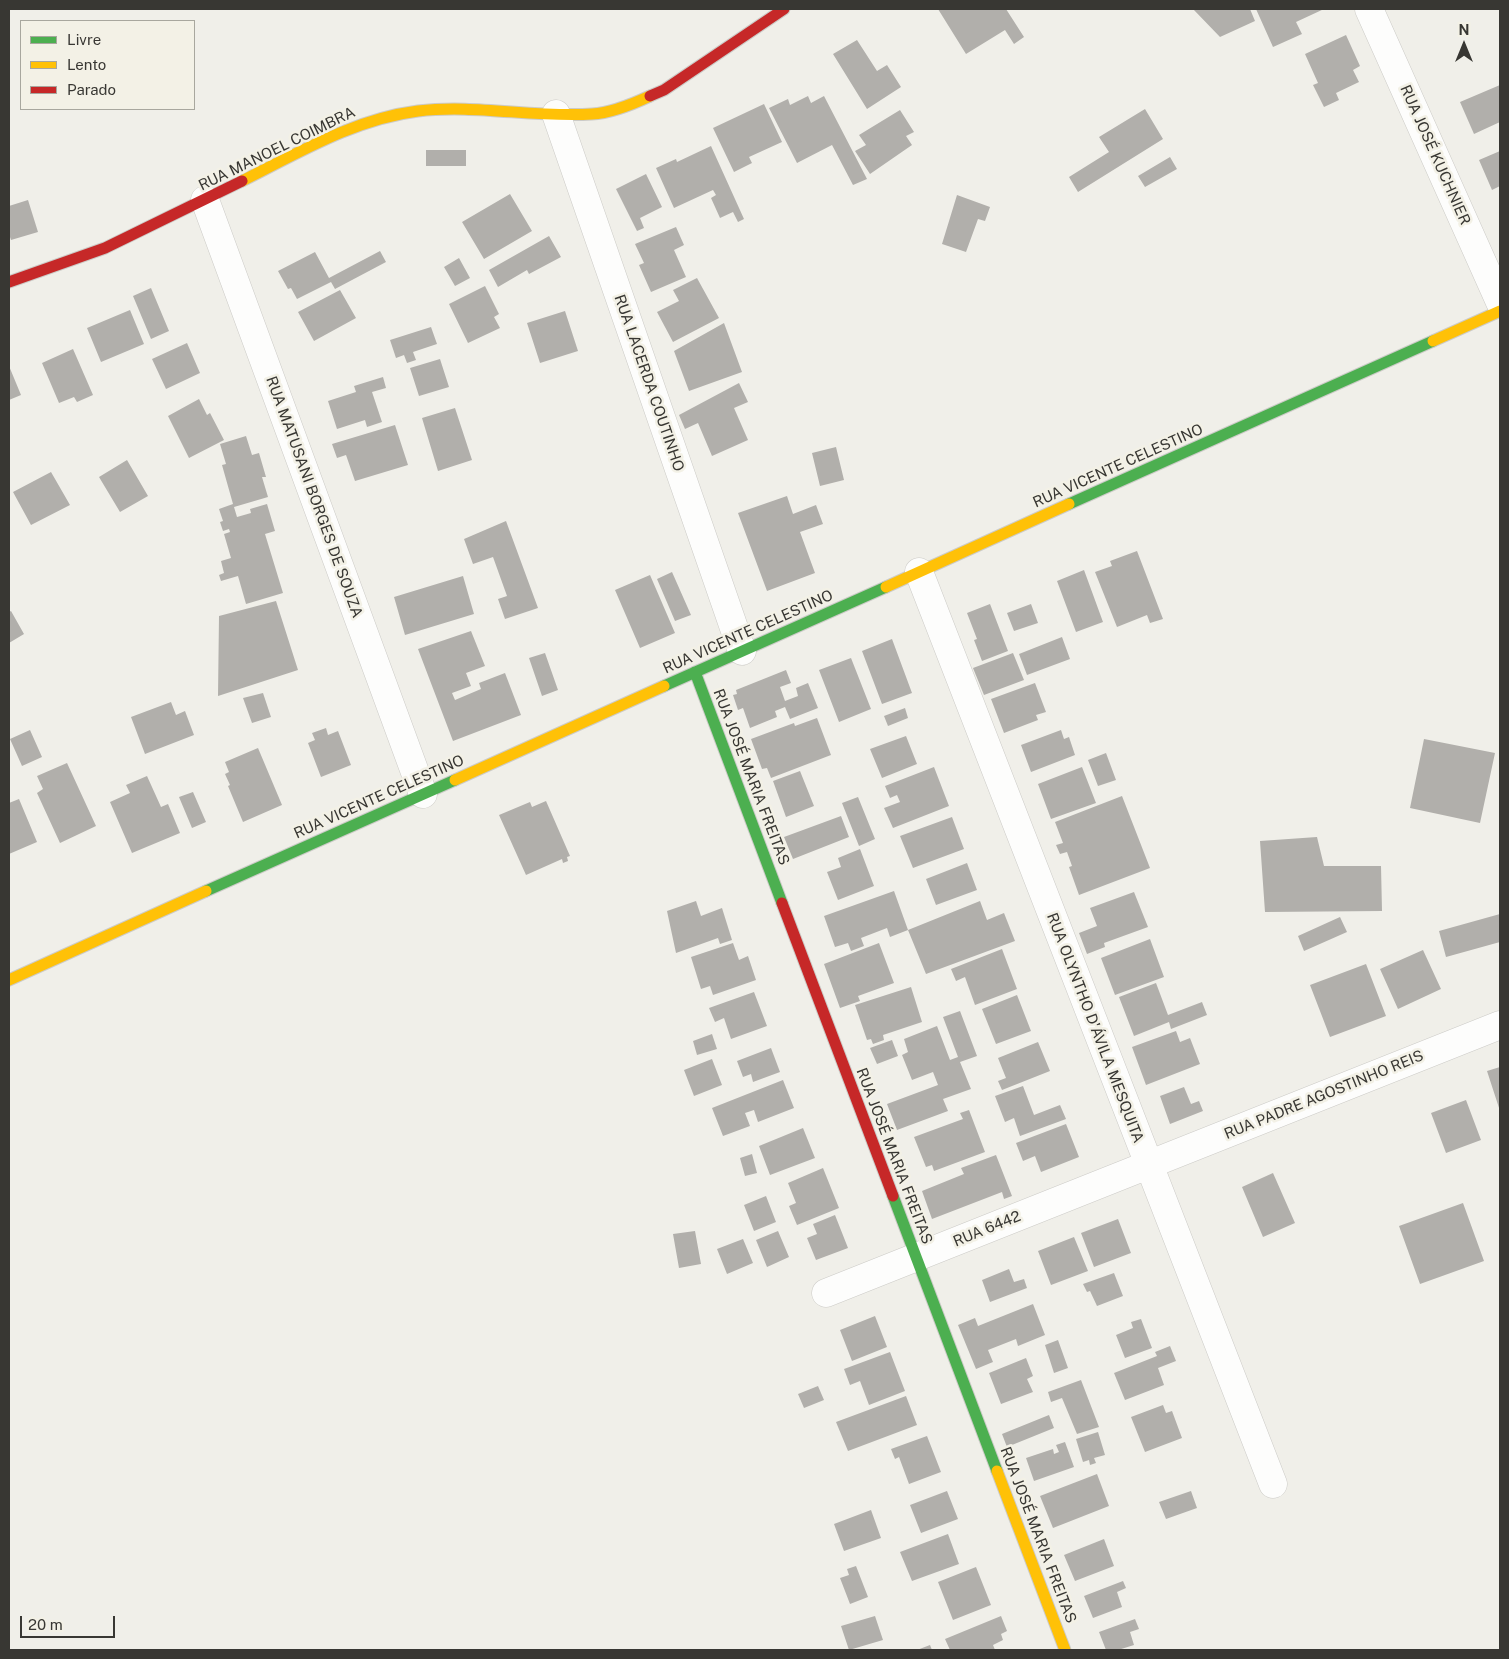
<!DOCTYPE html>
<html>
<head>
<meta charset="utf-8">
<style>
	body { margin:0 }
	#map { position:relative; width:1509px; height:1659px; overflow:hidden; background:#f0efe9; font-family:"Public Sans",sans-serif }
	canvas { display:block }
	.frame { position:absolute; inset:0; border:10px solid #383733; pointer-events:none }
	.legend { position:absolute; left:20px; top:20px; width:175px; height:90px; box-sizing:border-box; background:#f3f1e6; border:1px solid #a8a79e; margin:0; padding:6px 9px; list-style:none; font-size:15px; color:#383733 }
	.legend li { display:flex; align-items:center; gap:10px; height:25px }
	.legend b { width:25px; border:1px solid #a8a79e }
	.north { position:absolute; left:1439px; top:20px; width:50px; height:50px; -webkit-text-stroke:4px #f3f1e6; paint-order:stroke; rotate:0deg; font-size:14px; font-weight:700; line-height:20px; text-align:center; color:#383733 }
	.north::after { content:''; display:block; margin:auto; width:18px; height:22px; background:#383733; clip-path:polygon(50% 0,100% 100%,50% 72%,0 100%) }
	.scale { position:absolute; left:20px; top:1616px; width:95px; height:22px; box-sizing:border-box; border:2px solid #383733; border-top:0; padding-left:6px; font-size:15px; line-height:18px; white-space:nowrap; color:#383733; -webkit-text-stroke:4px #f3f1e6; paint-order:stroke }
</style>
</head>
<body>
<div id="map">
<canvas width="1509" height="1659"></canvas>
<div class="frame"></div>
<ul class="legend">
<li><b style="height:6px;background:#4caf50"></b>Livre</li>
<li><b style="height:6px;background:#ffc107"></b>Lento</li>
<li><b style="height:6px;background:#c62828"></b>Parado</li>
</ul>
<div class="north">N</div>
<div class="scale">20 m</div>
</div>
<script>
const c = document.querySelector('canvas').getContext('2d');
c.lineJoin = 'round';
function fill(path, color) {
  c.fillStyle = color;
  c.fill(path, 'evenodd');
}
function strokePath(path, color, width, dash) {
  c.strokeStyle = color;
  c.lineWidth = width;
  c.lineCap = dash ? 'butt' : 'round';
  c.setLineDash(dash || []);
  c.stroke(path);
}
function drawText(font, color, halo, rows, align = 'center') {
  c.font = font + ' "Public Sans",sans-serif';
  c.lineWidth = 5;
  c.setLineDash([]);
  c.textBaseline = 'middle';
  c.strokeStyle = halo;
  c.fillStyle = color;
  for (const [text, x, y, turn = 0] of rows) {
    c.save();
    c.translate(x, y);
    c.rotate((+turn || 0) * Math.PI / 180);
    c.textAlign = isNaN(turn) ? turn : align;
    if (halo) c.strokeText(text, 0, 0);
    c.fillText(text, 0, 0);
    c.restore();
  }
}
const building = new Path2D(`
	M938,9H1006L1024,37L1014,44L1005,30L966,54Z
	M1193,9H1250L1255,21L1220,37Z
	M1256,9H1324L1296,22L1302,34L1273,47Z
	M1346,35L1360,66L1353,70L1359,82L1336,93L1339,100L1324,107L1313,85L1318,83L1305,54Z
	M857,40L877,71L887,65L901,87L867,109L833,54Z
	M1500,85V122L1474,134L1460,102Z
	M808,96L811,103L824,96L867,179L853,185L832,145L797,163L769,108L788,99L790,105Z
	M764,104L782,142L749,157L752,163L734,172L713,128Z
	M1145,109L1163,139L1078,192L1069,177L1109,152L1099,137Z
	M900,110L914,132L906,136L912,145L870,174L855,151L866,145L859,135Z
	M711,146L744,219L738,222L733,212L720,218L711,198L716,195L713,190L674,208L656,168L676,159L677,162Z
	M426,150H466V166H426Z
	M1500,151V186L1492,190L1479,160Z
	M1170,157L1177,169L1145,187L1138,176Z
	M646,174L662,207L640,218L644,228L637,231L616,189Z
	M510,194L532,231L484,259L462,222Z
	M957,195L990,207L985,221L978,219L966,252L942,244Z
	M28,200L38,232L11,240L9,234V206Z
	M676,227L684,245L674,250L686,277L651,292L639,265L644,263L635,244Z
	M549,236L561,257L529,274L527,270L498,287L489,270Z
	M380,251L386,262L335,289L331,282L297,299L291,288L288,289L278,271L315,252L329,278Z
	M459,258L470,278L455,286L444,267Z
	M697,278L719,318L673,342L657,312L679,301L673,290Z
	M485,286L499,314L494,317L500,328L468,343L449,304Z
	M151,288L169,331L151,339L133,296Z
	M340,290L356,318L314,341L298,312Z
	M130,310L144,344L101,362L87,328Z
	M565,311L578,351L540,363L527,323Z
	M724,323L742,372L689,391L674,351Z
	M431,327L437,344L413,352L416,360L407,363L404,355L396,358L390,340Z
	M187,343L200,373L166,389L152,359Z
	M73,349L93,395L77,402L74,397L59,403L42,363Z
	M440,359L449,387L419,396L410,368Z
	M9,366L21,395L9,400Z
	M383,377L386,388L372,392L382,422L367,427L365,420L337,429L328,401L356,392L354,386Z
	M739,383L748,402L734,408L748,440L712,456L698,423L685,429L679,415Z
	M199,399L207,415L210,413L224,440L189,458L168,416Z
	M455,408L472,460L438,471L422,418Z
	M395,425L408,465L355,481L346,455L337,458L332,444Z
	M246,436L252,455L259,453L266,477H262L268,497L234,507L237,517L251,513L250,509L267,504L275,531L265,534L283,593L246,604L238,576L221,581L219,575L224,573L221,561L231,558L224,534L230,532L229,529L223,531L220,522L223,521L219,509L233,504L222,465L226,464L220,444Z
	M836,447L844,480L820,486L812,453Z
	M127,460L148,496L120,512L99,477Z
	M51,472L70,505L31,525L13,492Z
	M787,496L793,514L816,505L823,524L800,532L815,573L767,591L738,513Z
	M506,521L538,608L505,619L498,599L507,596L493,557L473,564L464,539Z
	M1137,551L1163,619L1150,623L1147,615L1117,627L1095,572L1112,566L1110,561Z
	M1084,570L1103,622L1076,632L1057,581Z
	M672,572L691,615L675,621L657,579Z
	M650,575L675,633L640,648L615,590Z
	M463,576L474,614L405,635L394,597Z
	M276,601L298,670L218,696L219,616Z
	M990,604L1008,651L982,661L974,640L977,639L967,613Z
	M1031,604L1038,623L1014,631L1007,613Z
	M11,611L24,634L9,643V612Z
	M471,631L485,666L466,673L471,686L452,693L455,700L481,689L479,683L505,673L521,715L453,741L418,649Z
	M1062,637L1070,659L1027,675L1019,654Z
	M892,639L912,693L882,704L862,651Z
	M545,653L558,690L542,696L529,658Z
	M1013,653L1024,680L984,695L973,668Z
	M851,658L871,709L839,722L819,670Z
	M786,670L791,683L780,687L785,701L798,696L796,688L808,683L818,708L790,719L785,707L775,711L777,717L750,728L743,708L738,710L733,695L737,694L736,690Z
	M1035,683L1046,712L1036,715L1038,720L1004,733L991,699Z
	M263,693L271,717L252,723L243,698Z
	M171,702L176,715L185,711L194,735L145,754L131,717Z
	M905,708L908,718L888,726L884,716Z
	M817,718L831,755L771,778L767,768L762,769L751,739L794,723L795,726Z
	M326,728L328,735L338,731L351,765L321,777L308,743L315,740L312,733Z
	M30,730L42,757L22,766L10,739Z
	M1061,730L1064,739L1069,737L1075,755L1031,772L1021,745Z
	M906,736L917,764L882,778L870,749Z
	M1424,739L1495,753L1480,823L1410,808Z
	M258,748L282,805L243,822L228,786L230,785L225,774L229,772L225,762Z
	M1106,753L1116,780L1098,786L1088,760Z
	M67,763L96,826L60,843L37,793L43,789L37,776Z
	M934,767L949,806L893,828L884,808L900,802L897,795L890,798L885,786Z
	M1082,767L1096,803L1051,819L1038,784Z
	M800,771L814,806L786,817L773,781Z
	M147,776L161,807L168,804L180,833L132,853L110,802L130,793L126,785Z
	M193,792L206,822L192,828L179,797Z
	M1122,796L1150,868L1079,895L1069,867L1072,866L1067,852L1060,854L1056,845L1063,843L1055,822Z
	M858,797L875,839L859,846L842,803Z
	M19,799L37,842L9,854V803Z
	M546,801L570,856L567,857L568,861L563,863L562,859L526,875L499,815L530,802L532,807Z
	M841,816L849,837L793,859L784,837Z
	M952,817L964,849L913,868L900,836Z
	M1317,837L1324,866H1381L1382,911L1265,912L1260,841Z
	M860,849L874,886L838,900L827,872L841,867L838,858Z
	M967,863L977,890L936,905L926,879Z
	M894,891L908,930L890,937L887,928L861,938L864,946L851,951L848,943L835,947L824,916Z
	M1134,892L1148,927L1104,943L1105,947L1087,954L1079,933L1097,926L1090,908Z
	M696,901L701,916L722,908L732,940L720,944L718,938L676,953L667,911Z
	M980,901L987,920L1004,913L1015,941L926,974L908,930Z
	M1500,914V942L1446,957L1439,931Z
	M1340,917L1347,932L1304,951L1298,936Z
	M1150,939L1164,977L1115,995L1101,958Z
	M733,943L739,960L748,956L756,980L713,995L710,986L701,989L691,957Z
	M879,943L894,983L858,996L860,1001L840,1008L824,964Z
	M1002,949L1017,989L975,1005L965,977L956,981L951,969Z
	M1423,950L1441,989L1398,1009L1380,969Z
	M1366,964L1386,1016L1330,1037L1310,985Z
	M1156,983L1168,1015L1202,1002L1207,1015L1171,1029L1169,1022L1134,1036L1119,997Z
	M911,987L922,1022L883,1035L884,1040L873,1044L871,1039L867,1040L855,1005Z
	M754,992L767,1026L731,1039L724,1018L715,1022L709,1008Z
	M1017,995L1031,1031L996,1044L982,1009Z
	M960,1011L977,1056L960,1062L971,1089L943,1099L948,1111L897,1130L887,1104L938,1085L933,1072L912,1080L902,1055L908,1052L904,1039L937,1026L950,1060L958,1057L943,1017Z
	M1176,1031L1180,1042L1190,1038L1200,1064L1146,1085L1132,1047Z
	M712,1034L717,1049L697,1055L693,1041Z
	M892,1040L898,1056L877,1064L870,1048Z
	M1038,1042L1050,1071L1002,1090L998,1081L1006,1078L998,1058Z
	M771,1048L780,1072L753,1082L751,1074L743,1077L737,1061Z
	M712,1059L722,1085L694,1096L684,1070Z
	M1500,1067V1111L1487,1071Z
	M783,1080L794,1108L758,1122L754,1110L745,1113L750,1126L723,1136L712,1108Z
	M1023,1086L1034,1115L1060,1105L1066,1119L1020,1136L1014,1118L1005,1122L995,1096Z
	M1184,1087L1191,1104L1199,1101L1203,1111L1170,1124L1160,1096Z
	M1466,1100L1481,1140L1446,1153L1431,1113Z
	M969,1110L985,1152L934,1171L932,1165L926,1167L914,1137L963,1119L960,1113Z
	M1066,1124L1079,1157L1041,1172L1035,1156L1023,1161L1016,1143Z
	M803,1128L815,1158L770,1175L759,1146Z
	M752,1154L757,1173L745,1176L740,1158Z
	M996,1155L1012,1196L1004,1199L1002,1192L932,1219L922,1191L964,1174L961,1168Z
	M823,1168L839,1208L797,1225L789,1206L796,1203L788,1183Z
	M1273,1173L1295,1223L1263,1237L1242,1187Z
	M766,1196L776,1222L754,1231L744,1205Z
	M1463,1203L1484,1261L1420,1284L1399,1226Z
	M835,1215L848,1248L816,1260L807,1238L817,1234L813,1224Z
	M1118,1219L1131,1253L1094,1267L1081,1233Z
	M695,1231L701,1264L679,1268L673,1234Z
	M778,1231L789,1257L767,1267L756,1240Z
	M1074,1237L1088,1271L1051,1285L1038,1251Z
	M743,1239L753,1263L727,1274L717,1249Z
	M1009,1269L1014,1282L1024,1279L1027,1288L990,1302L982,1280Z
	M1114,1273L1123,1296L1097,1306L1090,1291L1087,1292L1083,1284Z
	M1033,1304L1045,1335L1018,1346L1016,1339L988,1350L993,1362L976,1369L958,1325L975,1318L978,1326Z
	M875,1316L887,1347L852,1361L840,1330Z
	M1141,1319L1152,1348L1125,1358L1116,1335L1133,1328L1131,1322Z
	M1058,1340L1068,1368L1054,1373L1045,1345Z
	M1170,1346L1176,1361L1158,1368L1164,1385L1125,1400L1114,1373L1157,1356L1155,1352Z
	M890,1352L905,1391L869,1405L860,1381L850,1385L844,1369Z
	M1026,1358L1033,1376L1027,1379L1033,1392L1001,1404L989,1373Z
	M1081,1380L1099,1427L1077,1434L1062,1398L1051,1402L1048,1392Z
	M818,1386L824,1400L804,1408L798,1394Z
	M906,1396L917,1425L848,1451L836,1422Z
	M1163,1405L1166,1413L1172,1411L1182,1438L1145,1452L1131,1417Z
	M1049,1415L1054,1428L1007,1447L1002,1434Z
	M1098,1432L1105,1455L1094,1458L1096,1463L1090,1465L1089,1460L1083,1462L1076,1439Z
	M927,1436L941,1472L909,1484L899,1457L895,1459L891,1449Z
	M1065,1442L1074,1467L1034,1481L1026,1458L1053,1449L1054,1454L1059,1452L1056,1445Z
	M1097,1474L1109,1506L1053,1528L1040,1496Z
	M947,1491L958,1519L921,1533L910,1505Z
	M1191,1491L1197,1508L1166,1519L1159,1502Z
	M871,1510L881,1538L844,1551L834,1524Z
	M948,1534L959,1564L912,1581L900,1552Z
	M1104,1539L1114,1566L1075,1581L1064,1555Z
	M856,1566L868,1597L850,1604L840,1578L849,1575L847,1569Z
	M976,1567L991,1605L953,1620L938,1582Z
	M1123,1581L1126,1588L1117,1592L1122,1607L1093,1618L1084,1596Z
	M875,1616L883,1640L849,1650L841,1626Z
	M1001,1616L1007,1631L1001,1634L1003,1640L993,1645L995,1650H950L945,1639Z
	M1135,1619L1139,1629L1130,1632L1134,1645L1118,1650H1106L1099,1632Z
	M930,1645L932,1650H917Z`);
const street = new Path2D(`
	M1369,9L1500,302
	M556,114L742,651
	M205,200L423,794
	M919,572L1273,1484
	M826,1293L1500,1025`);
const fast = new Path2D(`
	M1069,504L1433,341
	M695,672L782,903
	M664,686L886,587
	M206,891L455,780
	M893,1196L997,1471`);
const slow = new Path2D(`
	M242,181C298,153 354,119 418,111C476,104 534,118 592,114C612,113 633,104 650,96
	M1433,341L1500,311
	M886,587L1069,504
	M455,780L664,686
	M9,980L206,891
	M997,1471L1065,1650`);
const jam = new Path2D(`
	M650,96L664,90L784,9
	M9,282L105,248L242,181
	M782,903L893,1196`);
const streetNames = [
	["RUA MANOEL COIMBRA",277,149,-26],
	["RUA JOSÉ KUCHNIER",1435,155,66],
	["RUA LACERDA COUTINHO",649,383,71],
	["RUA VICENTE CELESTINO",1118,466,-24],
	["RUA MATUSANI BORGES DE SOUZA",314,497,70],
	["RUA VICENTE CELESTINO",748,632,-24],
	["RUA JOSÉ MARIA FREITAS",751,777,69],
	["RUA VICENTE CELESTINO",379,797,-24],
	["RUA OLYNTHO D'ÁVILA MESQUITA",1095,1028,69],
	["RUA PADRE AGOSTINHO REIS",1324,1095,-22],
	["RUA JOSÉ MARIA FREITAS",894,1156,69],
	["RUA 6442",987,1229,-22],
	["RUA JOSÉ MARIA FREITAS",1038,1535,69]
];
fill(building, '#b1afab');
strokePath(street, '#cccbc7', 29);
strokePath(fast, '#cccbc7', 13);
strokePath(slow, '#cccbc7', 13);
strokePath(jam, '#cccbc7', 13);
strokePath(street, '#fdfdfc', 28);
strokePath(fast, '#4caf50', 11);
strokePath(slow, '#ffc107', 11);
strokePath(jam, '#c62828', 11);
drawText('15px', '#383733', '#f3f1e6', streetNames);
</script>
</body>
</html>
